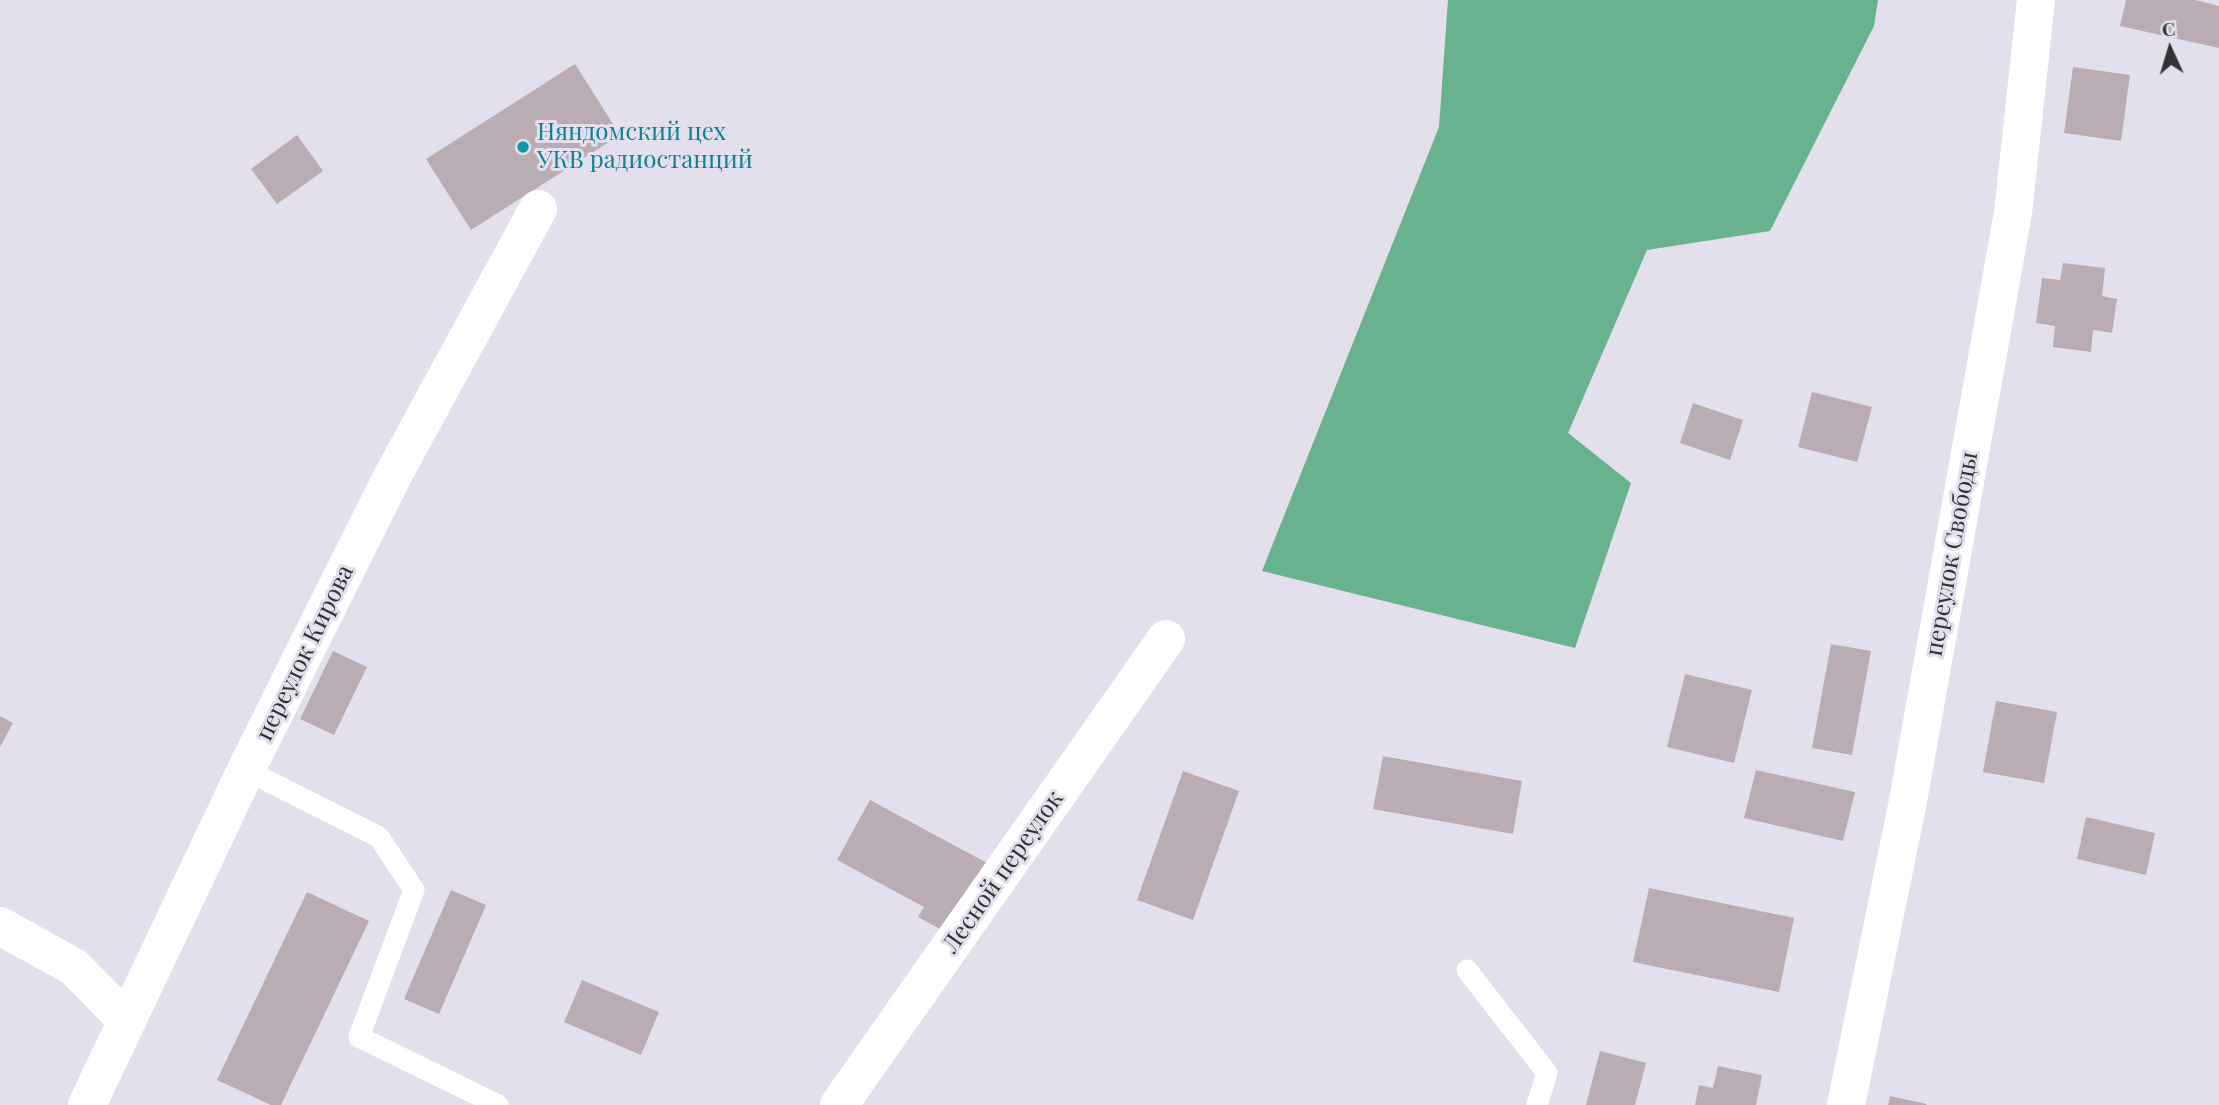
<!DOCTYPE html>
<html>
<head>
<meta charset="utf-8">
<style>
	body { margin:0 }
	#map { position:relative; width:2219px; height:1105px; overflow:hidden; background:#e3dfec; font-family:"Playfair Display",serif }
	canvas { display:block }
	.north { position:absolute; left:2135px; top:14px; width:70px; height:70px; -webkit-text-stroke:5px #e3dfec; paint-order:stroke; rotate:356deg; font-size:19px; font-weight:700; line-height:28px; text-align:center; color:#323136 }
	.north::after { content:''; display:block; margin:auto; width:24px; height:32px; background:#323136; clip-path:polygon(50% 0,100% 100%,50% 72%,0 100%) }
</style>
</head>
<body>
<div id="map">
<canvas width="2219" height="1105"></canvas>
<div class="north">С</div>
</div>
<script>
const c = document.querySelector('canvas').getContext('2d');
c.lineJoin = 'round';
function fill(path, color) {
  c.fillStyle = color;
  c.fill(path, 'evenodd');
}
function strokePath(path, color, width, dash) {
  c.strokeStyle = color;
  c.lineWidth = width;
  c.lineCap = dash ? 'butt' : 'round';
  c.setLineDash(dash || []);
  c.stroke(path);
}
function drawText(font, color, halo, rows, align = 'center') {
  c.font = font + ' "Playfair Display",serif';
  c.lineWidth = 6;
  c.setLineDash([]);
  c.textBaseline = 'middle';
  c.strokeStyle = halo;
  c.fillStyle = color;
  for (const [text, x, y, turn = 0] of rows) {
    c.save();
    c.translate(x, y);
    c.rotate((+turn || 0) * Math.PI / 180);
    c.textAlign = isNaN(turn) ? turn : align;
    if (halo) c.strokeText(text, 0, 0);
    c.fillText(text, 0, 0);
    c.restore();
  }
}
const forest = new Path2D(`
	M1448,0H1878L1874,26L1770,231L1647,250L1568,433L1631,483L1575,648L1262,571L1439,127Z`);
const building = new Path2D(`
	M2126,0H2195L2219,6V48L2120,26Z
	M575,64L620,135L471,230L426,159Z
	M2073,67L2130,75L2121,141L2064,133Z
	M297,135L323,171L277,204L251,169Z
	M2063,263L2105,268L2102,296L2117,299L2112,333L2093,330L2091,352L2053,347L2055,326L2036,323L2042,278L2060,280Z
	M1812,392L1872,407L1857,462L1798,447Z
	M1693,403L1743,420L1730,460L1680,443Z
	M1831,644L1871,651L1852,755L1812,748Z
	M333,651L367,667L334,735L300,719Z
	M1685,674L1752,690L1734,763L1667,747Z
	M1996,701L2057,712L2044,783L1983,772Z
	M0,716L13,723L0,747Z
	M1383,756L1522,781L1513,834L1373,809Z
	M1756,770L1855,792L1843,841L1744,818Z
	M1183,771L1239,791L1193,920L1137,900Z
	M870,800L1000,870L962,941L918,917L924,907L837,860Z
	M2086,817L2155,833L2146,875L2077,859Z
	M1649,888L1794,918L1779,992L1633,962Z
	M451,890L486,905L439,1014L404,999Z
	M307,892L369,921L281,1105H271L217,1080Z
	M582,980L659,1012L641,1055L564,1022Z
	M1600,1051L1646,1063L1635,1105H1586Z
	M1718,1066L1762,1075L1756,1105H1695L1699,1085L1713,1088Z
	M1890,1096L1927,1104L1926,1105H1888Z`);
const lane = new Path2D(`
	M246,770L379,837L414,890L359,1037L498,1105
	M1467,970L1547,1073L1537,1105`);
const street = new Path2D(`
	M0,926L74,967L127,1021
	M87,1105L246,770L392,477L538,209
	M839,1105L1166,639
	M1846,1105L1908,801L2013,213L2036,0`);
const markers = [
	[523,147,7,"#0f9aa8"]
];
const cultureNames = [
	["Няндомский цех",537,133],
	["УКВ радиостанций",537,161]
];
const streetNames = [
	["переулок Свободы",1952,554,-80],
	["переулок Кирова",305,653,-64],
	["Лесной переулок",1003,872,-55]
];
fill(forest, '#69b28e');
fill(building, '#baacb4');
strokePath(lane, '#fff', 21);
strokePath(street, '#fff', 38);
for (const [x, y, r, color] of markers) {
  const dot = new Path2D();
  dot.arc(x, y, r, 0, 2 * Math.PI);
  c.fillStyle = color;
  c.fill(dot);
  strokePath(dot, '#e3dfec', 2.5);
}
drawText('24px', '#0d838f', '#e3dfec', cultureNames, 'left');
drawText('24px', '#323136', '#e3dfec', streetNames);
</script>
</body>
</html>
